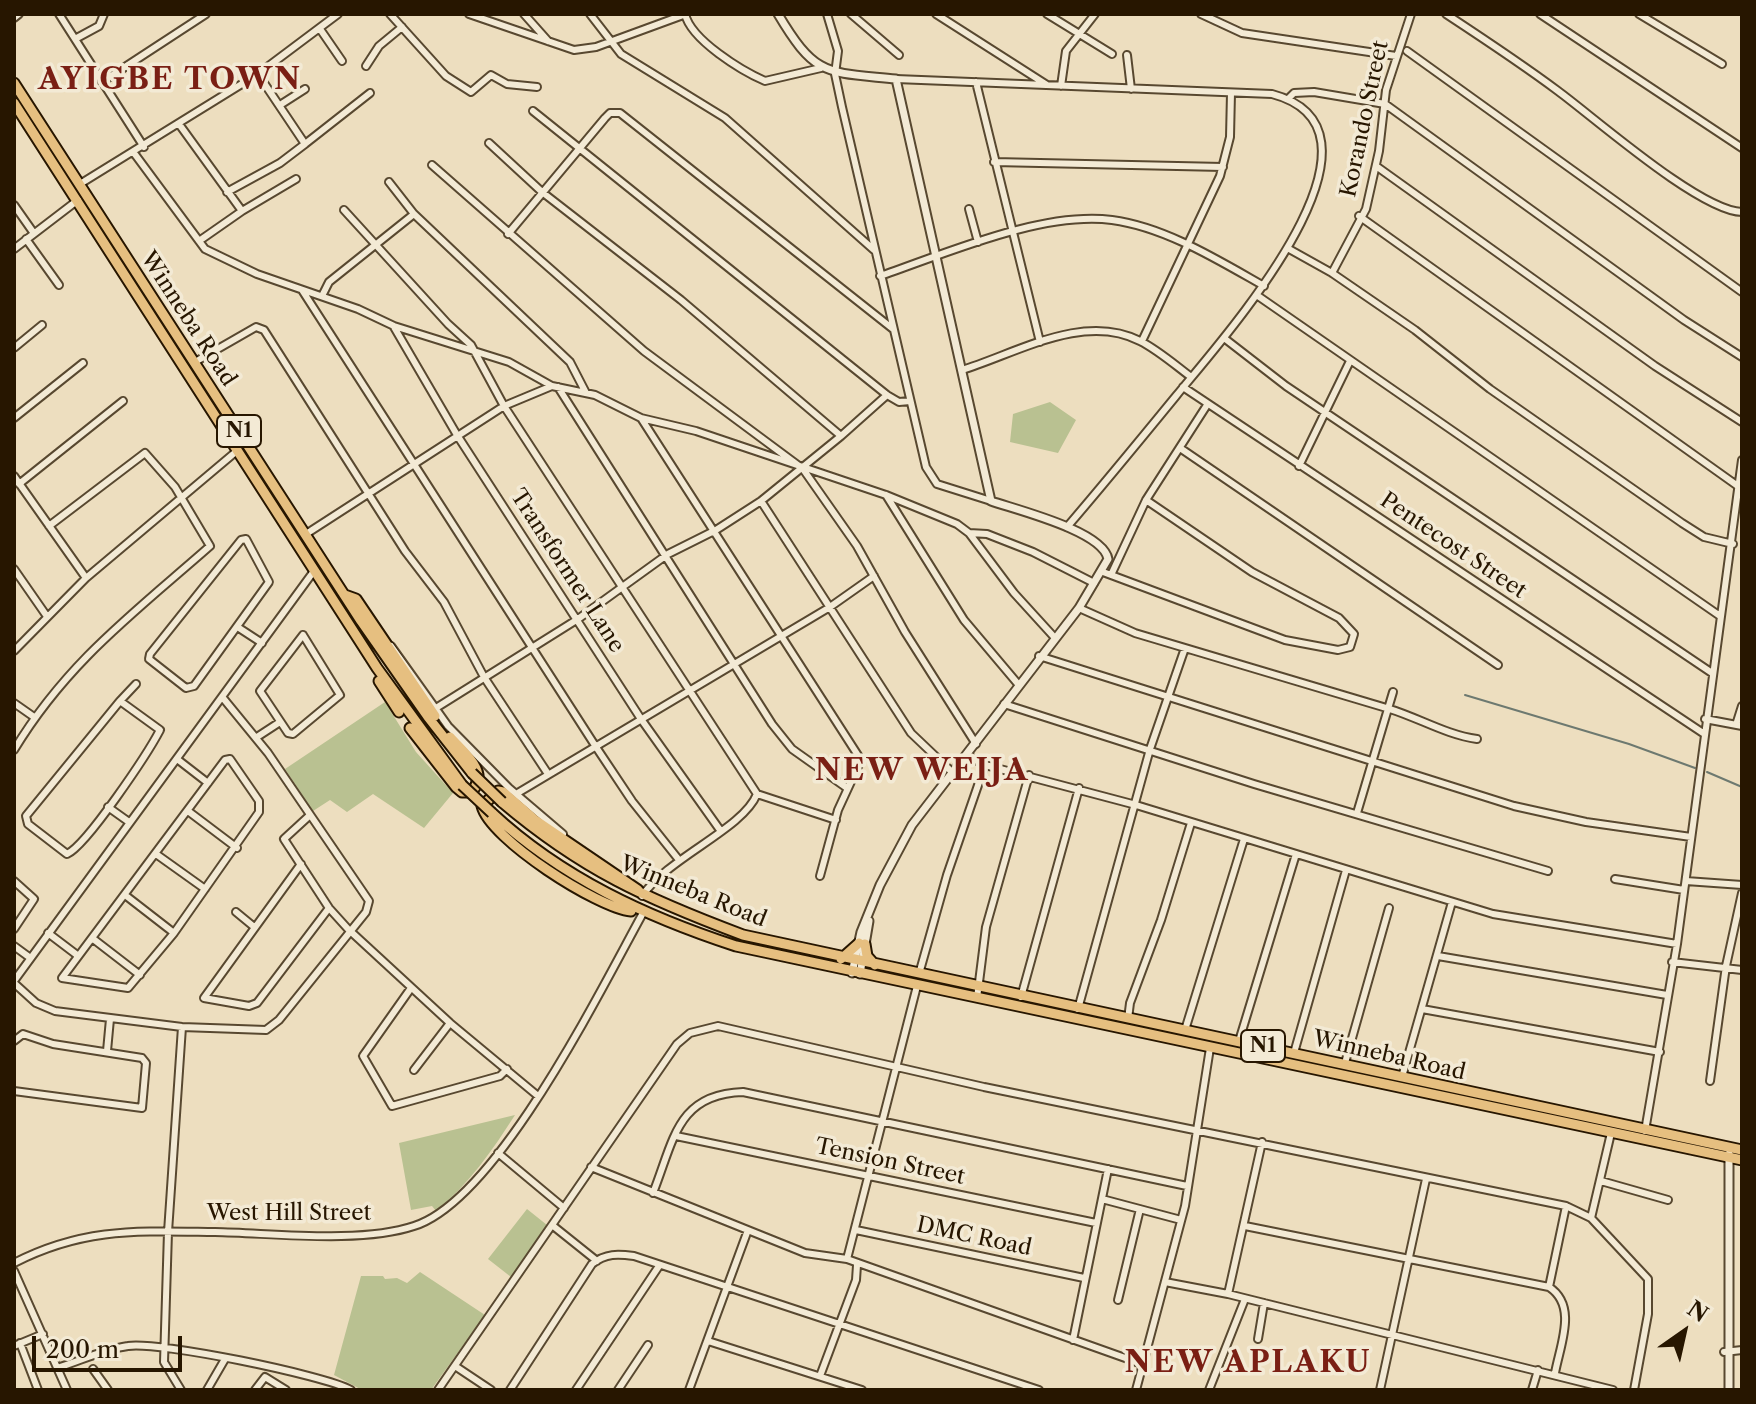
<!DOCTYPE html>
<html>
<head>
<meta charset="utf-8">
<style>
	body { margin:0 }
	#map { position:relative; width:1756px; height:1404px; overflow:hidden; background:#eddebf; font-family:"Libre Caslon Text",serif }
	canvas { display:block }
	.frame { position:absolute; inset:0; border:16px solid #271600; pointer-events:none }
	.north { position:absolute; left:1644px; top:1292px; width:80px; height:80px; -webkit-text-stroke:6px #f3ead5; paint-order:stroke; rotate:34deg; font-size:22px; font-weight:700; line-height:32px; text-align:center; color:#271600 }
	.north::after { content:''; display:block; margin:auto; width:28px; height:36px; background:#271600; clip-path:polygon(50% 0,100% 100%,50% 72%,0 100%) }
	.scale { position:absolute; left:32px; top:1336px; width:150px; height:36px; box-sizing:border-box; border:4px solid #271600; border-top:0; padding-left:10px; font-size:24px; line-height:28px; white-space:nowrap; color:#271600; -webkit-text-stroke:6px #f3ead5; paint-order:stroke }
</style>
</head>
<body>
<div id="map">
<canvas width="1756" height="1404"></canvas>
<div class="frame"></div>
<div class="north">N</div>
<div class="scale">200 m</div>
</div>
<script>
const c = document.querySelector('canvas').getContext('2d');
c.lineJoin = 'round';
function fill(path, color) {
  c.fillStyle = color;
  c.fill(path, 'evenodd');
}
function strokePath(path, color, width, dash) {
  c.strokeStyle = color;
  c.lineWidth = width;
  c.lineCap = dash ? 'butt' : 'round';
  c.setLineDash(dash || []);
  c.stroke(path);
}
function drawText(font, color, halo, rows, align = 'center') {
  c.font = font + ' "Libre Caslon Text",serif';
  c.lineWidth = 7;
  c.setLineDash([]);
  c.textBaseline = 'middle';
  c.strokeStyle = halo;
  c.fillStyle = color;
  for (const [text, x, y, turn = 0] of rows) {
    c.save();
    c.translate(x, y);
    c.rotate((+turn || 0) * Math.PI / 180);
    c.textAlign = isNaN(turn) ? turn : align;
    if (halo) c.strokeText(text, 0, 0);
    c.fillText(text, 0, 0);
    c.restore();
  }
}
const green = new Path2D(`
	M1050,402L1076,420L1058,453L1010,442L1013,414Z
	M385,702L416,752L453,793L424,828L373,794L347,812L330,800L313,811L285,769Z
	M515,1115C492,1151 469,1184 436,1211L432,1206L411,1210L399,1143Z
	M527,1209L547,1225L511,1277L488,1259Z
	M420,1272L485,1315L431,1390H362L334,1375L361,1276H383L385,1279L397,1278L407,1283Z`);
const stream = new Path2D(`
	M1465,695L1629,744L1695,768
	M1707,772L1742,787`);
const minor = new Path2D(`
	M59,14L144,147
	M390,14L446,76L471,92L491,75L507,84L537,87
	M469,14L574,50L596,47L686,14
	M524,14L548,41
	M590,14L621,54L725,118L874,250
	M685,14C691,40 742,71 765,81L821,68
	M827,14L838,51L835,74L842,107L926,467L937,484L991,501
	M851,14L899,55
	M936,14L1047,85
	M1047,14L1112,54
	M1201,14L1242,33L1396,56
	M1446,14C1484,39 1522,64 1558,91C1596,119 1700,211 1742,212
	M1540,14L1742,148
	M1639,14L1722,64
	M14,18L19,14
	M320,29L342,61
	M75,39L99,26L104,14
	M1407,51L1742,292
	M1127,55L1131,89
	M366,66L379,46L402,27
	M258,74L305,144L370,93
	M896,79L1272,94C1412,131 1217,345 1176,396C1140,440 1104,484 1067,527
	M102,82L206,14
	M976,82L1040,342
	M1061,86L1066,51L1095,14
	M1288,99L1294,93L1314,92L1385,104L1684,320L1742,357
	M280,105L305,89
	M533,111L887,395L899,402L910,401
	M179,124L242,211L296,179
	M489,143L542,192L681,300L841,436L887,395
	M134,153L205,249L257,274L358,309L394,326L509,362L552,386L595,395L641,418L696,431L886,495L957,524L969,533L987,534L1033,552L1094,583
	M994,162L1223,167
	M432,165L644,351L803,469L857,546L905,632L976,744
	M1376,166L1655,366L1742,422
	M389,182L414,214L570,362L586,393
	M80,184L258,74L338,14
	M227,192L280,163L305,144
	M14,205L33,232
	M969,209L978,242
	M344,210L448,324L471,345L504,406L757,794L836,820
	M1359,216L1742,489
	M508,234L605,118L610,113H620L893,329
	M26,239L59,285
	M199,241L242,211
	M14,249L78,200
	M1289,249L1332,273L1415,330L1490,389L1682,523L1704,537L1733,544
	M1332,273L1366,209L1379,151L1386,90L1411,14
	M880,276C947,253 1042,211 1112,220C1165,227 1218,260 1264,286
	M302,290L596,747L632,801L679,860
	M322,296L329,282L414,214
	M1258,296L1720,616
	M394,327L457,435L641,719L720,830
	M1224,338L1286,386L1712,673
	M1142,341L1220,176L1230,137L1231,93
	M14,348L42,325
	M195,362L256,327L264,330L405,551L444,602L484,677L548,774
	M962,370C1017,353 1084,312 1140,341C1158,350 1175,365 1191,377
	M558,387L772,724L792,749L847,788
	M1183,387L1703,733
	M14,418L83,363
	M641,418L861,760L838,810L820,876
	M1180,448L1498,665
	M1299,466L1350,361
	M14,476L86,578
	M19,484L123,401
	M886,495L964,620L1018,684
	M761,501L911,733L953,773
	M969,533L1014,593L1055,638
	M306,534L504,406L552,386
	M246,539L269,582L194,686L186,688L149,659L150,654L241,540Z
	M14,569L46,615
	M1103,572L1285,640L1338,650L1350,647L1354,634L1339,618L1252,572L1146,500
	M1111,575L1146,500L1207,405
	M1079,608L1135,633L1390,709C1419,718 1447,735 1477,739
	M239,628L262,643
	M303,635L340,695L293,734L288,733L260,691Z
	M391,646L448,726L509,788L563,834
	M14,651L86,578L238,450
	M1039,656L1514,806L1586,822L1691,837
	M120,701L160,730C148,753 87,845 67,854L28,824L26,816L120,701L136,684
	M14,703L34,717
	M1004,704L1254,784L1548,871
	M436,708L578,619L668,554L716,530L761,501L841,436
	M1705,719L1742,726
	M1736,725L1742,706
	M257,737L280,722
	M14,750C67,662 135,612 210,546L175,487L145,453L49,526
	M968,756L985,765L1136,805L1493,914L1677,944
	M177,759L208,783
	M230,759L259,801V812L174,933L128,988L62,978L225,760Z
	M516,794L830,607L874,576
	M108,807L129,822
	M188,811L237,848
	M1357,813L1393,692
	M309,816L284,839L329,908L348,929L450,1023L538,1096
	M156,854L205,889
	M301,864L204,998L249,1006L257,1003L329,908
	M1615,879L1684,890
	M14,881L34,899L14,929
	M1686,881L1742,885
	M125,895L174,933
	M642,896C669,857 743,829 757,794
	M236,912L253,926
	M48,933L77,955
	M92,938L140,975
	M14,946L29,957
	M1438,956L1667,995
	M1672,962L1742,970
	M919,974L947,875L985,765
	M14,981L314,571
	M14,983L36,1003L55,1011L182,1027L266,1030L279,1020L366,912L369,901L268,753L223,698
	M411,988L363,1056L392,1106L500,1076L507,1069
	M1021,997L1079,788
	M977,998L986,927L1029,775
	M1078,1009L1150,749L1185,648
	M1422,1009L1660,1052
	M1128,1019L1130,1003L1161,920L1191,823
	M1185,1030L1244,839
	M14,1041L23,1034L53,1044L142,1058L146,1063L142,1108L14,1091
	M1239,1041L1296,854
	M107,1051L110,1019
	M1294,1053L1346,870
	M1345,1063L1389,908
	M414,1070L450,1023
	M1402,1077L1452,902
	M1710,1081L1726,966L1742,893
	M1645,1131L1677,944L1742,460
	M676,1136L1096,1223
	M498,1153L564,1208
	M591,1167L805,1253L847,1259L1142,1364
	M1601,1181L1668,1200
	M653,1193C674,1140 677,1094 743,1092L1187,1186
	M1102,1199L1181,1220
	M1591,1218L1611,1133
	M552,1225L597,1261
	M1245,1226L1549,1287C1578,1306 1560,1345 1555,1373
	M856,1230L1084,1278
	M847,1259L917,986
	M14,1263C84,1227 139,1231 215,1232C273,1233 360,1244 414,1226C497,1200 600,991 643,913
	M14,1271L67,1390
	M1165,1282L1228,1294L1613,1390
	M1549,1287L1566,1206
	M1228,1294L1262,1142
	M1118,1300L1140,1209
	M1258,1339L1264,1303
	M1073,1340L1108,1169
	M708,1341L862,1390
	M20,1343L38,1390
	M14,1346L43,1334
	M1724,1352L1742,1350
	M455,1366L491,1390
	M57,1368C80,1361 104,1349 128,1346C158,1341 324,1375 351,1390
	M93,1369L108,1390
	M820,1376L856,1280L857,1265
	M181,1390L164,1362L168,1232L182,1027
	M207,1390L225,1359
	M255,1390L265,1377L286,1390
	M438,1390L677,1044L690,1033L718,1026L984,1087L1566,1206L1591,1218L1648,1279V1314L1634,1390
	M510,1390L592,1264C606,1253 618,1254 634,1256L1039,1390
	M576,1390L659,1266
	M618,1390L648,1345
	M689,1390L748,1230
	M1136,1390L1185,1206L1210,1048
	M1209,1390L1245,1299
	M1380,1390L1426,1179
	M1532,1390L1538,1370`);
const tertiary = new Path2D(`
	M778,14C816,78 827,72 896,79L991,501C1017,510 1103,531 1108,559L1079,608L912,825L880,885L861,932L852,973
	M860,974L869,921
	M1729,1390V1154`);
const trunk = new Path2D(`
	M14,83L361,621L428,717L472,773
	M14,103L377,668L462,785
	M345,595L356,599L435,716
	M379,681L399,712
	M410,728L456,787L462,792H471C491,773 464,753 450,737
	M502,802C582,870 647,899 743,935L1742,1150
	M492,813C562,878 647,917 736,946L1742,1160
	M631,911C598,908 490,839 482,806L498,791L503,792L535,820L638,890
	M865,944L867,956L875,965
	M841,959L859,943`);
const trunkBridge = new Path2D(`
	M472,773L502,802
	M462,785L492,813`);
const shields = [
	[239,431,44],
	[1263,1046,44]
];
const shieldNames = [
	["N1",239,431],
	["N1",1263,1046]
];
const streetNames = [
	["Korando Street",1365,119,-78],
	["Winneba Road",188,319,57],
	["Pentecost Street",1453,546,34],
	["Transformer Lane",567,571,57],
	["Winneba Road",693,892,22],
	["Winneba Road",1389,1056,13],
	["Tension Street",890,1162,12],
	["West Hill Street",289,1214],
	["DMC Road",974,1237,12]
];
const districtNames = [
	["AYIGBE TOWN",170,80],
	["NEW WEIJA",922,771],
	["NEW APLAKU",1248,1363]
];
fill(green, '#b9c191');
strokePath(stream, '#6d7970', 2);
strokePath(minor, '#584830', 10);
strokePath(tertiary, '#584830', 11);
strokePath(trunk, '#271600', 13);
strokePath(minor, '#f3ead5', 6);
strokePath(tertiary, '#f3ead5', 7);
strokePath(trunk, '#e6bf80', 9);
strokePath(trunkBridge, '#271600', 13, []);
strokePath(trunkBridge, '#e6bf80', 9);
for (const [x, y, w] of shields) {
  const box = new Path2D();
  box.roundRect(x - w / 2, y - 16, w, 32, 6);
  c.fillStyle = '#f3ead5';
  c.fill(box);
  strokePath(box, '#271600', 2);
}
drawText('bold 20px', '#271600', null, shieldNames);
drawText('22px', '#271600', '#f3ead5', streetNames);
c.letterSpacing = '2px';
drawText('bold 30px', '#7a1f14', '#f3ead5', districtNames);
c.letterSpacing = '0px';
</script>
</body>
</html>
